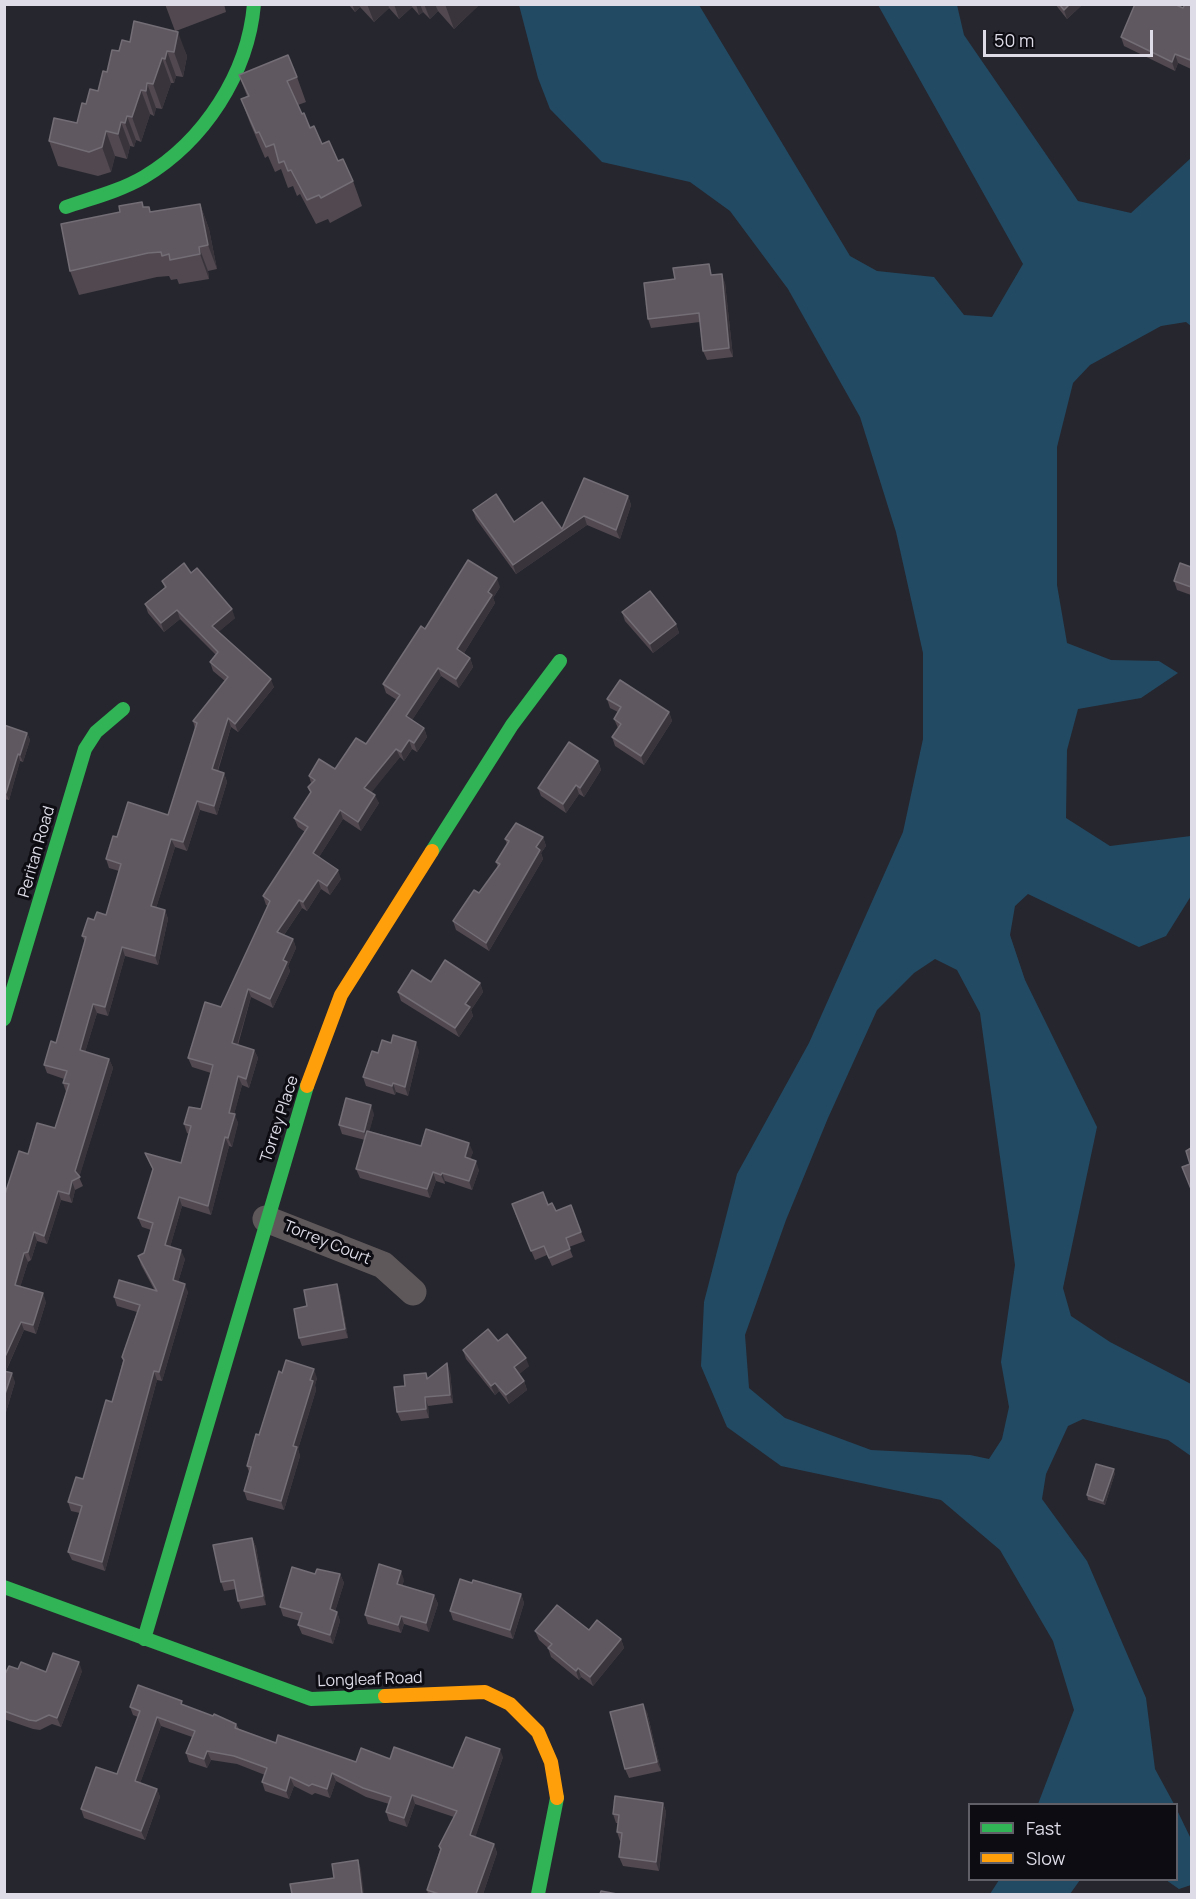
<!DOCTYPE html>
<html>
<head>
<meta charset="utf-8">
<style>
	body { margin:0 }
	#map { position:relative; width:1196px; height:1899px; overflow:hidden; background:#26262e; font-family:Manrope,sans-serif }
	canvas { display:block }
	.frame { position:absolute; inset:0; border:6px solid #dddce7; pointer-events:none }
	.legend { position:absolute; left:968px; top:1803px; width:210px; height:78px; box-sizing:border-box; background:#0d0c13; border:2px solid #605f68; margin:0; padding:8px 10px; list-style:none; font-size:18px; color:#dddce7 }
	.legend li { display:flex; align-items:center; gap:12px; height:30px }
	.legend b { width:30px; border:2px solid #605f68 }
	.scale { position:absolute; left:983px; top:30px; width:170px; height:27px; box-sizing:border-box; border:3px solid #dddce7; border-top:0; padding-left:8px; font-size:18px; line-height:21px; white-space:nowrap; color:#dddce7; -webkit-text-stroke:4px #0d0c13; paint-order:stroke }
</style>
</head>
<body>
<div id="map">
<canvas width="1196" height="1899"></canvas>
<div class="frame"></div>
<ul class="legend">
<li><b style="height:8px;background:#30b455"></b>Fast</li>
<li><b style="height:8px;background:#ff9f0a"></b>Slow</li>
</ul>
<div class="scale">50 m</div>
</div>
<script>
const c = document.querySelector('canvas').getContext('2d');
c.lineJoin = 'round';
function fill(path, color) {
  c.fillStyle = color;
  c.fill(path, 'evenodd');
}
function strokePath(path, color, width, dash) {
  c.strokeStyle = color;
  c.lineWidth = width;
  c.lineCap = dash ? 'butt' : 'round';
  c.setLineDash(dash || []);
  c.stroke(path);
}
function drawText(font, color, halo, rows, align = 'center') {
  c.font = font + ' Manrope,sans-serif';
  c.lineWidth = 6;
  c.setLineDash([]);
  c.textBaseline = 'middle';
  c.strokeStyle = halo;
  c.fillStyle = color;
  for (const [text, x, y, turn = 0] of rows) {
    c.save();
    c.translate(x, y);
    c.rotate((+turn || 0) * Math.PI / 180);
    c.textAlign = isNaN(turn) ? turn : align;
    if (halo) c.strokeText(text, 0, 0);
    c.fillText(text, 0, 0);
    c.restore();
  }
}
const water = new Path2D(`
	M519,5H699L850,256L877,271L934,277L964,315L992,317L1023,264L878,5H957L964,35L1078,201L1131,213L1191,158V326L1186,322L1161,326L1090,365L1073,383L1057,447V585L1067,643L1111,660L1159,661L1178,673L1141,698L1078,709L1067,750L1066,818L1110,846L1191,836V896L1166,936L1139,947L1028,894L1015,906L1010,935L1025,980L1097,1127L1063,1288L1071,1316L1110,1342L1191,1384V1456L1168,1440L1083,1419L1068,1426L1046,1474L1042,1499L1087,1561L1146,1698L1155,1769L1174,1804H1038L1074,1710L1053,1641L1000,1550L941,1500L781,1466L727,1427L701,1366L704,1302L737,1174L809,1043L903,832L923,739V653L896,532L860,417L788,289L730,211L690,182L602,162L550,109L538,78ZM935,959L957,970L980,1013L1015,1265L1001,1362L1009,1407L1002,1439L989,1459L970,1455L871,1450L785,1418L749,1388L745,1335L786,1220L828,1118L877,1010L914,973Z
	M1177,1810L1191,1839V1885L1179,1889L1166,1880H1176Z
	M999,1880H1080L1070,1894H990Z`);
const street = new Path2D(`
	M266,1219L383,1265L413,1292`);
const fast = new Path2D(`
	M66,207C92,198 120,191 144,177C204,141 248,74 254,4
	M432,851L512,725L560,661
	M4,1019L85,749L96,732L123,709
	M4,1587L311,1699L385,1696
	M144,1639L307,1086
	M538,1894L557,1798`);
const slow = new Path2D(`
	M307,1086L341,995L432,851
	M385,1696L485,1692L510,1704L538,1732L551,1762L557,1798`);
const wall = new Path2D(`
	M165,4H224L226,12L176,31L187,56L183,77L176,76L174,83H171L162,109L156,108L154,116L150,114L141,142L136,140L134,147L130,146L127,159L115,156L111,172L98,176L58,166L49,141L77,123L86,104L98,91L107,72L119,51L130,42L175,31Z
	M348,4H480L454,29L438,11L430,19L423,12L419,15L412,7L399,19L389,8L374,22L360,7L355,12Z
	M1055,4H1083L1067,19Z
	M1191,4V69L1178,63L1175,71L1124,46L1121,37Z
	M239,75L297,77L306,102L298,105L302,114L322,144L338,161L353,181L362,206L330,223L328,219L316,224L300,194L297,196L293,186L288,188L281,169L275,172L268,156L265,158L250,123L241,99L247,96Z
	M200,204L209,229L217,269L208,271L209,279L179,284L177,279L171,280L169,276L157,277L79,295L70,271L144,207H149L150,212Z
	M713,275L725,283L733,357L707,360L703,351L700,322L651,328L648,319Z
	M584,478L628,496L631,505L620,539L587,525L516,574L476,519L473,510L514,522L562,529Z
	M1191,567V595L1177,590L1174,581Z
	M191,573L235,618L218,632L274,687L238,732L231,727L218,771L224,773L227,782L217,815L200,810L187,851L175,847L156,908L165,910L168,919L158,965L125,956L108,1016L97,1013L85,1052L109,1059L113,1068L79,1177L83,1186L75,1190L72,1203L61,1200L47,1244L37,1241L31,1260L28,1262L20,1287L46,1302L36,1334L24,1330L6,1371L15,1382L6,1412H4V1197L28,1154L55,1128L66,1092L63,1083L64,1079L47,1073L44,1065L56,1043L85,942L82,936L94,920L106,915L119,871L109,868L106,859L117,837L168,815L195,729L193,721L225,681L213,671L210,662L216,655L180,619L164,632L148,613L145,604L165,588L162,581Z
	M500,587L493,598L495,603L464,653L470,658L473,667L459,688L441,676L412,720L424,728L427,737L417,752L412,749L404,761L400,757L371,792L379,803L361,831L343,819L319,857L341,879L330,895L321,889L307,911L302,908L284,935L293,939L296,948L288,966L290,971L273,1008L251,997L238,1045L254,1050L258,1058L249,1088L242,1085L234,1114L238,1123L232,1147L229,1146L211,1215L182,1206L170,1247L185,1259L178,1282L188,1292L162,1381L157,1380L105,1571L72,1560L68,1552L80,1513L71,1511L68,1502L83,1479L112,1402L123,1361L122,1357L137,1312L117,1306L114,1297L155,1291L141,1265L138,1256L144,1253L151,1230L142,1227L138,1218L153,1170L145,1153L181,1163L189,1134L187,1133L184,1124L201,1109L211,1073L192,1067L188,1058L221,1007L268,906L266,905L263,896L305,832L298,827L294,818L311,793L308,787L311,783L309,776L335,769L366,744L397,700L386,693L383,684L425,629Z
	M622,612L676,624L679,633L653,653L625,621Z
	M607,699L669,712L672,721L644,765L615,746L612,737L618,728L614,719L618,712L610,708Z
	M4,725L27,733L30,740L23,762L20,761L9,800L4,799Z
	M598,761L601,770L584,797L579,794L566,813L541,796L538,788Z
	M543,837L546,846L541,853L543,859L489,951L456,930L453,921L479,893L498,867L496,862L507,844L505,839Z
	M431,982L480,983L483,992L471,1010L473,1016L459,1037L401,1001L398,992Z
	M419,1051L408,1096L396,1092L395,1095L366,1086L363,1077L378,1053Z
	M374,1114L369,1131L421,1146L473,1152L470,1159L479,1170L472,1190L445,1181V1184L436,1181L430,1198L360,1178L356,1169L365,1140L342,1134L339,1125Z
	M548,1205L581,1232L585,1241L569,1247L573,1257L552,1266L547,1255L535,1260L515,1213Z
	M340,1293L348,1338L302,1346L299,1338L307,1306Z
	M498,1341L529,1366L519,1374L524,1381L527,1390L509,1404L499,1391L495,1395L466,1359L463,1350Z
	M450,1372L453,1403L428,1406L429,1418L401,1421L397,1412L405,1386L426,1373L428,1378Z
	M282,1373L317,1378L315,1385L316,1390L298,1449L300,1456L284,1510L247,1500L244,1491L249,1472L247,1466Z
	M1115,1473L1105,1505L1088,1500L1087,1495Z
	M252,1538L256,1547L266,1605L241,1609L238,1601L236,1589L224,1591L221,1582Z
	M315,1574H340L344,1583L335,1611L337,1612L340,1621L333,1644L302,1634L298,1625L300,1621L283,1616L280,1607Z
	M404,1580L402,1586L434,1595L438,1604L429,1632L404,1624L401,1633L368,1624L365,1615Z
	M472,1583L521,1594L524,1603L513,1639L453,1620L450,1611Z
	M589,1630L621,1639L624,1648L593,1686L581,1677L579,1680L551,1657L548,1648L539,1640L535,1631Z
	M18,1669L46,1672L82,1671L61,1727L52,1724L40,1730L33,1729L4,1719V1676Z
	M183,1705L236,1724L239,1729L276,1743L356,1762L390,1759L453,1768L503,1757L475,1837L494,1844L497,1853L483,1894H428L427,1890L440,1850L439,1846L454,1817L415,1804L407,1827L389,1821L386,1812L389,1804L366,1797L336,1781L330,1798L315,1793L312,1795L294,1786L289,1799L265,1791L262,1782L265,1775L237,1764L211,1760L207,1768L189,1762L186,1753L192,1737L161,1726L140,1783L157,1789L160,1797L145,1840L84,1818L81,1809L117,1774L138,1717L133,1715L130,1707Z
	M647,1712L661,1771L629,1778L625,1769Z
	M663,1803L666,1812L659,1871L623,1866L619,1857L621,1841H620L617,1832L618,1823H616L613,1814Z`);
const shadedWall = new Path2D(`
	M352,4H359L360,7L355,12Z
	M367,4H388L389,8L374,22Z
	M394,4H411L412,7L399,19Z
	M416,4H420L423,12L419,15Z
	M424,4H435L438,11L430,19Z
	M445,4H480L454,29Z
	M1070,4H1083L1067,19L1064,10Z
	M178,32L187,56L183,77L174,52Z
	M167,51L176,76L174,83L165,59Z
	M1175,54L1178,63L1175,71L1172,62Z
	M162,58L171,83L162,109L153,84Z
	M147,83L156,108L154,116L146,91Z
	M141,90L150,114L141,142L132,117Z
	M127,116L136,140L134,147L125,123Z
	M121,122L130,146L127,159L118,134Z
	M106,131L115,156L111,172L102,147Z
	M200,204L209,229L217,269L208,245Z
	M199,247L208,271L209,279L200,254Z
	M722,274L725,283L733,357L729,348Z
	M628,496L631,505L620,539L616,530Z
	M584,516L587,525L516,574L513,565Z
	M497,578L500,587L493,598L495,603L461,658L457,649Z
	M232,609L235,618L215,635L212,626Z
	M177,610L180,619L164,632L161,623Z
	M676,624L679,633L653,653L650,644Z
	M470,658L473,667L459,688L456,679Z
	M438,668L441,676L409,725L406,716Z
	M271,679L274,687L238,732L235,724Z
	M669,712L672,721L644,765L641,756Z
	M228,718L231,727L215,778L212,769Z
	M424,728L427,737L417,752L414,743Z
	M27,733L30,740L23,762L20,755Z
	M409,740L412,749L404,761L401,752Z
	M396,749L400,757L368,797L364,788Z
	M18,754L20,761L9,800L6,793Z
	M598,761L601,770L584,797L580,788Z
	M224,773L227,782L217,815L214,806Z
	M576,785L579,794L566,813L563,804Z
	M375,795L379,803L361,831L358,822Z
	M197,801L200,810L187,851L183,842Z
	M340,810L343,819L316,862L313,853Z
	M543,837L546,846L541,853L543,859L489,951L486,943L536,847Z
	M171,839L175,847L154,915L151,906Z
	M338,870L341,879L330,895L327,886Z
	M318,880L321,889L307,911L303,902Z
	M299,900L302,908L280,941L277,932Z
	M165,910L168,919L158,965L155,956Z
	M293,939L296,948L288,966L290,971L273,1008L270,999L283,960Z
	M122,947L125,956L108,1016L105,1007Z
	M480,983L483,992L471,1010L473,1016L459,1037L455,1028L465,1004Z
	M248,989L251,997L235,1052L232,1043Z
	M93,1004L97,1013L83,1059L80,1050Z
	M416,1042L419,1051L408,1096L405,1087Z
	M254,1050L258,1058L249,1088L246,1079Z
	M109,1059L113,1068L79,1178L75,1171Z
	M238,1076L242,1085L232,1122L229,1113Z
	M393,1083L396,1092L395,1095L392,1086Z
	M371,1105L374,1114L367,1141L364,1132Z
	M235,1114L238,1123L232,1147L228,1138Z
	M225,1137L229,1146L211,1215L208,1206Z
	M469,1143L473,1152L468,1166L465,1157Z
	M476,1161L479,1170L472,1190L469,1181Z
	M433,1172L436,1181L430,1198L427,1189Z
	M442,1173L445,1181V1184L441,1175Z
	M72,1181L75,1190L72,1203L69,1194Z
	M58,1191L61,1200L47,1244L44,1236Z
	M179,1197L182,1206L168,1254L165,1245Z
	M34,1232L37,1241L31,1260L28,1252Z
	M181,1250L185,1259L176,1289L173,1280Z
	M24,1253L28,1262L18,1294L15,1285Z
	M185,1284L188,1292L162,1381L159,1372Z
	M337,1284L340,1293L348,1338L345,1329Z
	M43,1293L46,1302L36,1334L33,1325Z
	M21,1322L24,1330L4,1375V1359Z
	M526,1358L529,1366L517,1376L514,1367Z
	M447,1363L450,1372L453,1403L450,1395Z
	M314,1369L317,1378L315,1385L316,1390L298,1449L300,1456L284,1510L281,1501L293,1446Z
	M154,1371L157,1380L105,1571L102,1562Z
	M12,1373L15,1382L6,1412L4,1408V1397Z
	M524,1381L527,1390L509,1404L506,1395Z
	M495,1383L499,1391L495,1395L491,1386Z
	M425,1397L428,1406L429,1418L426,1409Z
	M1114,1469L1115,1473L1105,1505L1103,1501Z
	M252,1538L256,1547L266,1605L263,1596Z
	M401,1571L404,1580L400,1593L397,1584Z
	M340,1574L344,1583L333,1618L330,1609Z
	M521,1594L524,1603L513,1639L510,1630Z
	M434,1595L438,1604L429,1632L426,1623Z
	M337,1612L340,1621L333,1644L330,1635Z
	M401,1616L404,1624L401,1633L398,1625Z
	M621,1639L624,1648L593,1686L590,1677Z
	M79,1662L82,1671L61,1727L57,1718Z
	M578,1668L581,1677L579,1680L576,1671Z
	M643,1704L647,1712L661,1771L657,1762Z
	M157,1717L161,1726L138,1789L135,1781Z
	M500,1749L503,1757L473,1844L470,1835Z
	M207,1751L211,1760L207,1768L204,1759Z
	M332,1773L336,1781L330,1798L327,1789Z
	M290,1777L294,1786L289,1799L286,1791Z
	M157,1789L160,1797L145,1840L141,1831Z
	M412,1795L415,1804L407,1827L404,1818Z
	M663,1803L666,1812L659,1871L656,1862Z
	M494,1844L497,1853L483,1894H476Z
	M358,1860L361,1869L364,1894H362Z`);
const building = new Path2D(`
	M1059,4H1070L1064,10Z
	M1135,4H1174L1183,8L1185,4H1191V57L1190,60L1175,54L1172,62L1121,37Z
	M134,21L178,32L174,52L167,51L165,59L162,58L153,84L147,83L146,91L141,90L132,117L127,116L125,123L121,122L118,134L106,131L102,147L89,152L49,141L54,118L77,123L82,103L86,104L90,89L98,91L103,71L107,72L112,50L119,51L122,40L130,42Z
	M288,55L297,77L287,81L302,114L304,113L310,128L314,126L322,144L329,141L338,161L343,159L353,181L321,198L319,195L307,200L291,170L288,171L284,161L279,163L274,144L266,147L259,132L256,133L241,99L249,96L239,75Z
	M142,202L143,207H149L150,212L200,204L208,245L199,247L200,254L170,260L169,254L162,256L161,252L148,253L70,271L61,224L120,212L119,206Z
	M709,264L711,275L722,274L729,348L703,351L699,313L648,319L644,283L675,279L673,268Z
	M584,478L628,496L616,530L584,516L513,565L473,510L496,494L514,522L542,502L562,529Z
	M468,560L497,578L488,592L492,595L457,649L470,658L456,679L438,668L406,716L424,728L414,743L409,740L401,752L396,749L364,788L375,795L358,822L340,810L313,853L338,870L327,886L318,880L303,902L299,900L277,932L293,939L283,960L287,962L270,999L248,989L232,1043L254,1050L246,1079L238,1076L229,1113L235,1114L228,1138L225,1137L208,1206L179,1197L165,1245L181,1250L173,1280L185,1284L159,1372L154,1371L102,1562L68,1552L82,1506L68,1502L76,1477L83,1479L106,1400L112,1402L124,1360L122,1357L140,1305L114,1297L119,1280L157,1291L138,1256L144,1253L153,1223L138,1218L153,1169L145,1153L181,1163L191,1126L184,1124L189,1107L201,1109L213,1065L188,1058L205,1002L221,1007L270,901L263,896L308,827L294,818L311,792L308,787L315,780L309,776L319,759L335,769L356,738L366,744L400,695L383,684L421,626L425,629Z
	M184,563L191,573L197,568L232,609L212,626L271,679L235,724L228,718L212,769L224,773L214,806L197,801L183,842L171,839L151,906L165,910L155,956L122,947L105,1007L93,1004L80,1050L109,1059L75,1171L80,1177L72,1181L69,1194L58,1191L44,1236L34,1232L28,1252L24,1253L15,1285L43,1293L33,1325L21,1322L4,1359V1197L19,1151L28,1154L37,1123L55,1128L69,1084L63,1083L67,1071L44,1065L51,1041L56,1043L86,937L82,936L88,918L94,920L97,912L106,915L121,864L106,859L113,836L117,837L128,802L168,815L197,723L193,721L228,677L210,662L218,652L177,610L161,623L145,604L166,587L162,581Z
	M1180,563L1191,567V587L1174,581Z
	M650,591L676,624L650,644L622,612Z
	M620,680L669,712L641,756L612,737L621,724L614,719L621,707L607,699Z
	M4,725L27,733L20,755L18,754L6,793L4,792Z
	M569,742L598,761L580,788L576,785L563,804L538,788Z
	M516,823L543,837L536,847L540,850L486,943L453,921L474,890L479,893L500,864L496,862L509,841L505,839Z
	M445,960L480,983L465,1004L470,1007L455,1028L398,992L412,970L431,982Z
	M393,1035L416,1042L405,1087L393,1083L392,1086L363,1077L372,1051L378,1053L382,1040L391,1043Z
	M346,1098L371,1105L364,1132L339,1125Z
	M426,1129L469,1143L465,1157L476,1161L469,1181L442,1173L441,1175L433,1172L427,1189L356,1169L367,1131L421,1146Z
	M1191,1148V1189L1182,1167L1190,1164L1186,1151Z
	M543,1192L548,1205L552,1203L556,1211L571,1205L581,1232L566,1238L570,1249L549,1258L544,1246L531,1251L512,1204Z
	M337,1284L345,1329L299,1338L294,1309L307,1306L304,1290Z
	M488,1329L498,1341L507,1334L526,1358L514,1367L524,1381L506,1395L495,1383L491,1386L463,1350Z
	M286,1360L314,1369L310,1380L313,1381L293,1446L297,1447L281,1501L244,1491L251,1467L247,1466L256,1434L259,1435L279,1371L282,1373Z
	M447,1363L450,1395L425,1397L426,1409L397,1412L394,1387L405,1386L404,1375L426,1373L427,1379Z
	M4,1371L12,1373L4,1397Z
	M1096,1464L1114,1469L1103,1501L1087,1495Z
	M252,1538L263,1596L238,1601L234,1580L221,1582L213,1545Z
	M379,1564L401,1571L397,1584L434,1595L426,1623L401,1616L398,1625L365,1615Z
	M292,1567L315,1574L317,1569L340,1574L330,1609L337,1612L330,1635L298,1625L302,1613L280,1607Z
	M460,1579L472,1583L473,1580L521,1594L510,1630L450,1611Z
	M557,1605L589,1630L597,1620L621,1639L590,1677L578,1668L576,1671L548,1648L552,1644L535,1631Z
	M53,1653L79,1662L57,1718L49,1715L36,1721L29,1720L4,1711V1676L9,1666L18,1669L21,1662L46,1672Z
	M138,1685L182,1701L181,1704L213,1716L214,1714L236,1724L235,1728L276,1743L278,1735L356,1762L361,1748L390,1759L394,1747L453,1768L466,1737L500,1749L470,1835L494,1844L476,1894H439L427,1890L441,1849L439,1846L457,1811L412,1795L404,1818L386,1812L391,1797L363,1788L332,1773L327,1789L312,1784L309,1786L290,1777L286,1791L262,1782L267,1768L234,1756L207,1751L204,1759L186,1753L195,1731L157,1717L135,1781L157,1789L141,1831L81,1809L96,1767L117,1774L140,1711L130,1707Z
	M643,1704L657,1762L625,1769L610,1712Z
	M615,1796L663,1803L656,1862L619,1857L622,1833L617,1832L619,1815L613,1814Z
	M358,1860L362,1894H292L290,1884L334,1878L332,1864Z
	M601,1891L617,1894H600Z`);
const streetNames = [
	["Peritan Road",37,852,-74],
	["Torrey Place",280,1119,-72],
	["Torrey Court",327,1243,22],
	["Longleaf Road",370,1680,-2]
];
fill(water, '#224a63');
strokePath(street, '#5f585a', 27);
strokePath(fast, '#30b455', 14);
strokePath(slow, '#ff9f0a', 14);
fill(wall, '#514850');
fill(shadedWall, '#39343c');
fill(building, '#605861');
strokePath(building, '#736d76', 1.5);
drawText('16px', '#dddce7', '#0d0c13', streetNames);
</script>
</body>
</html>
